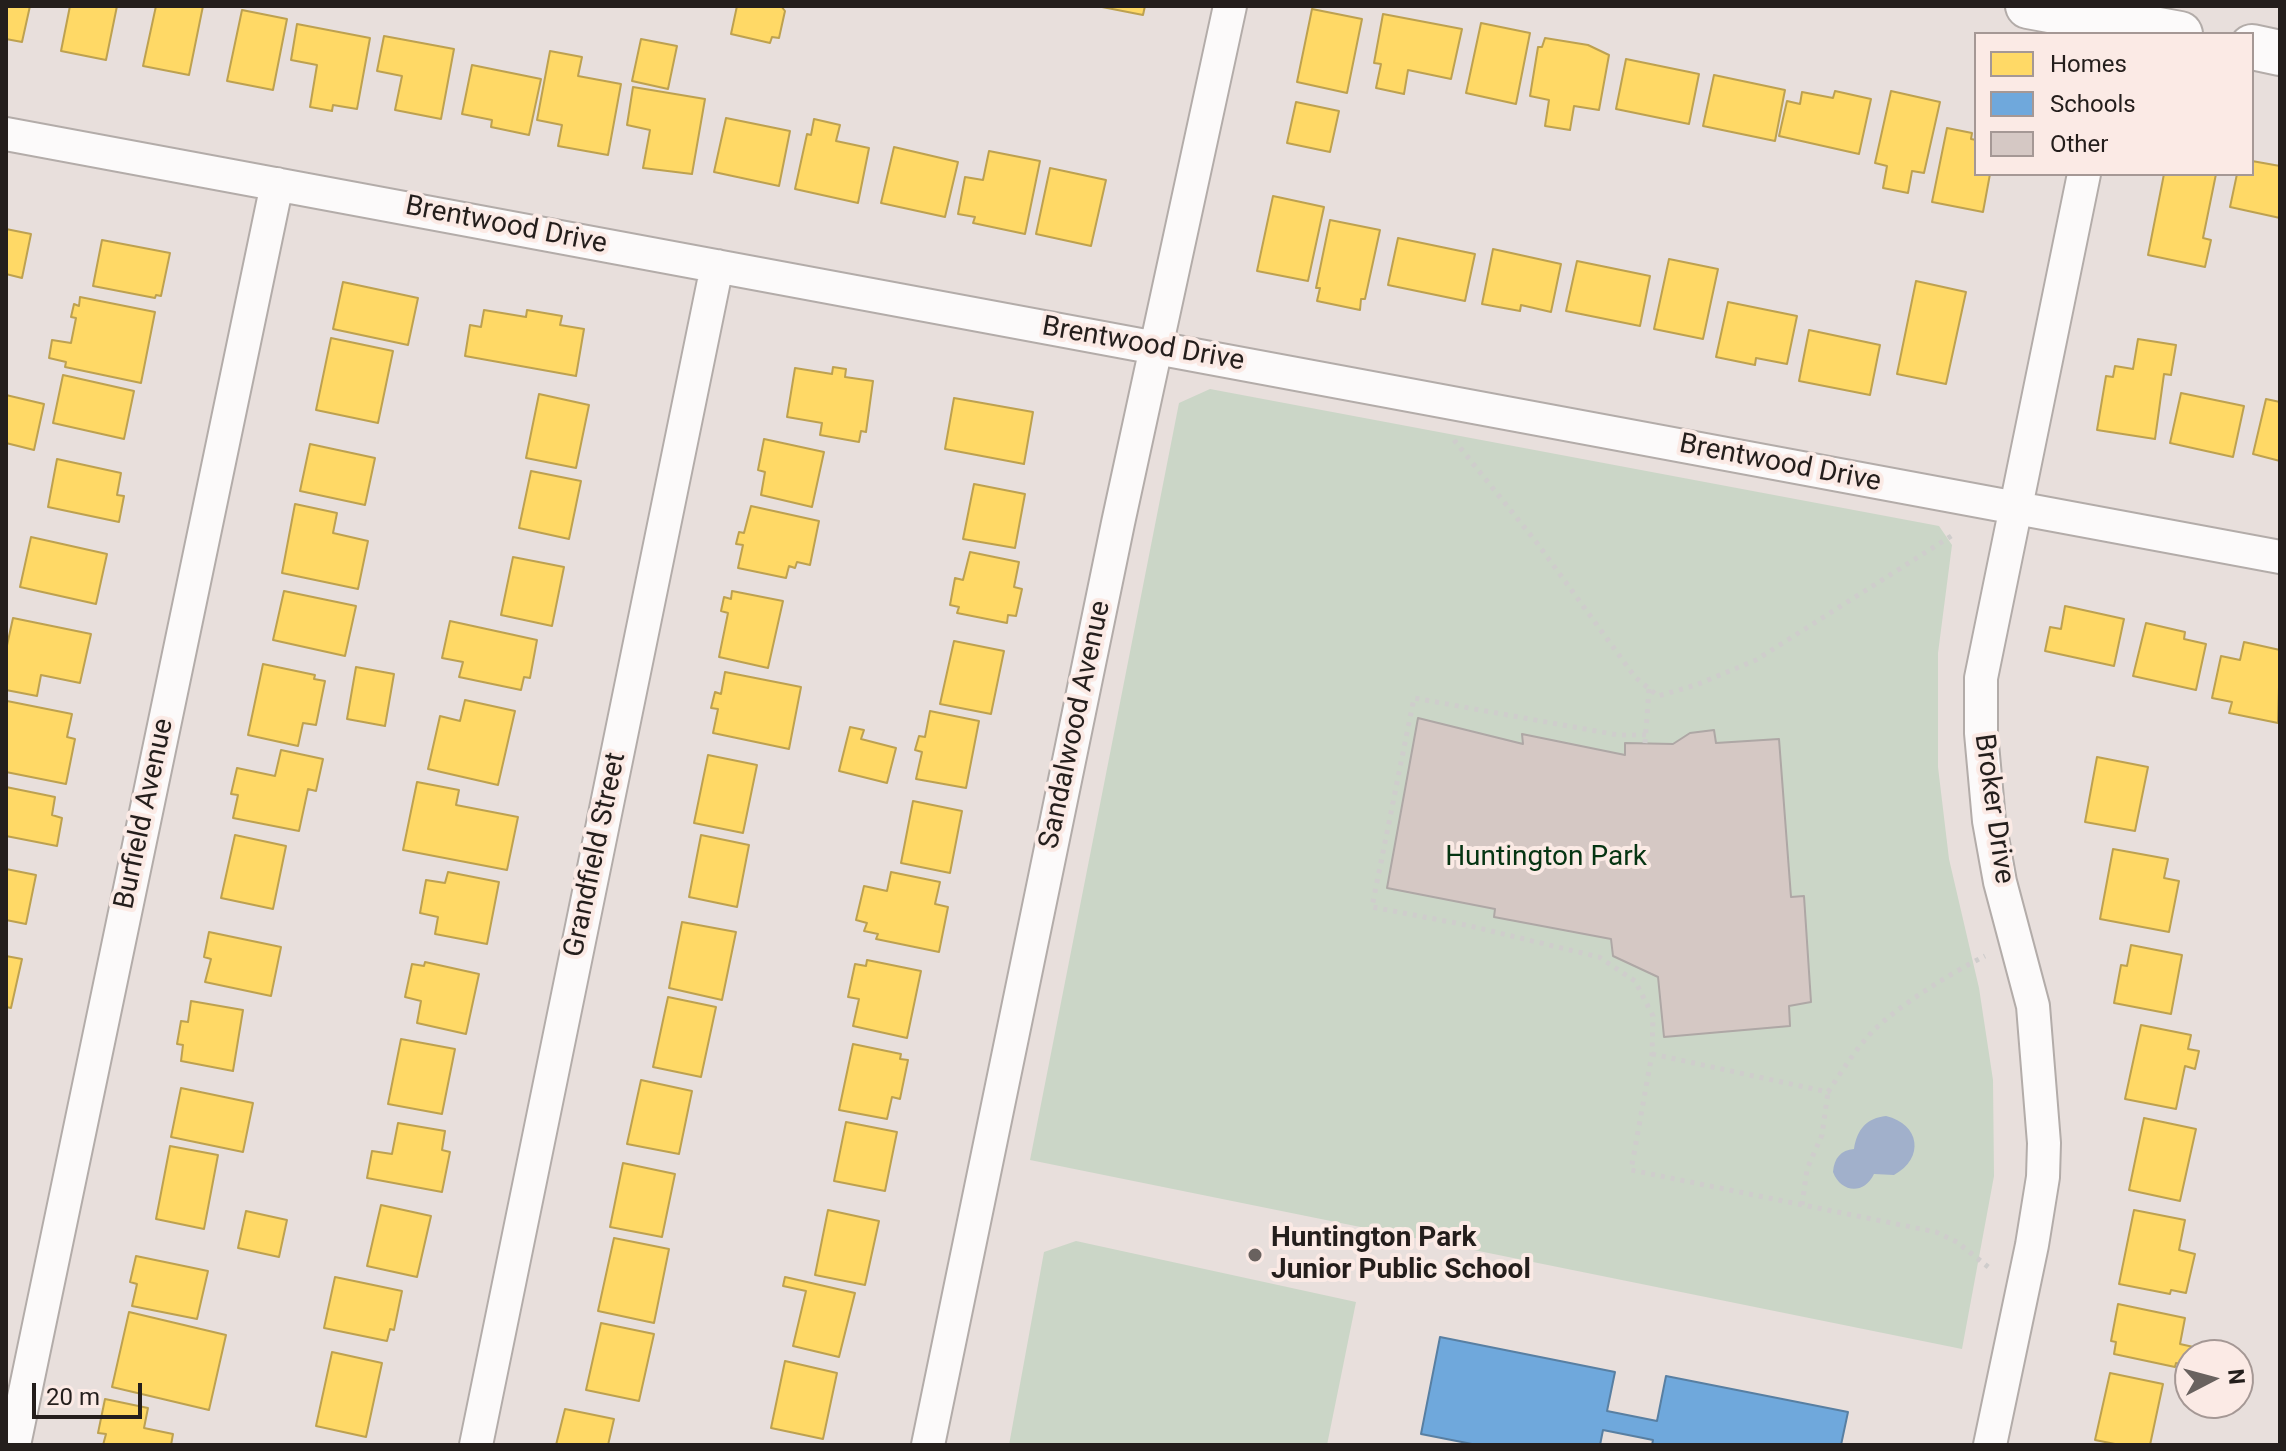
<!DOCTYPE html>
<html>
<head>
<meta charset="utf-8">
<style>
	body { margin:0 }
	#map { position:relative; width:2286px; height:1451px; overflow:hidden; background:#e8dfdc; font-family:Roboto,sans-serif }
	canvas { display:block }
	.frame { position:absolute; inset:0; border:8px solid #241e1c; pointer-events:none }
	.legend { position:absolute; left:1974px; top:32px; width:280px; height:144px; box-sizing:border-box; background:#fbeae5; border:2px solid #a59895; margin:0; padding:10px 14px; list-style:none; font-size:24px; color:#241e1c }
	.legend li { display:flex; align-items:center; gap:16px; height:40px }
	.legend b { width:40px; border:2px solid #a59895 }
	.north { position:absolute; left:2174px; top:1339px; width:80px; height:80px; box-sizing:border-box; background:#fbeae5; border:2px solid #a59895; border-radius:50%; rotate:84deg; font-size:22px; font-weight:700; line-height:32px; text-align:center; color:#241e1c }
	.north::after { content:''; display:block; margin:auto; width:28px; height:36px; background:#69625f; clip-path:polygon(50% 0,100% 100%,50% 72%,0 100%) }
	.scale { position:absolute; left:32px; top:1383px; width:110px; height:36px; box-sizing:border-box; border:4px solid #241e1c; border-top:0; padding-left:10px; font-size:24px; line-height:28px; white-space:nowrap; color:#241e1c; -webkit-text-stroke:6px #fbeae5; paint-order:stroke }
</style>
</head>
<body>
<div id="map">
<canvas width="2286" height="1451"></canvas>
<div class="frame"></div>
<ul class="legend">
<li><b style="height:22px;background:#ffd966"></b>Homes</li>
<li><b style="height:22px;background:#6fa8dc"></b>Schools</li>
<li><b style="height:22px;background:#d5c8c4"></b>Other</li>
</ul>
<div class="north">N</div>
<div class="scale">20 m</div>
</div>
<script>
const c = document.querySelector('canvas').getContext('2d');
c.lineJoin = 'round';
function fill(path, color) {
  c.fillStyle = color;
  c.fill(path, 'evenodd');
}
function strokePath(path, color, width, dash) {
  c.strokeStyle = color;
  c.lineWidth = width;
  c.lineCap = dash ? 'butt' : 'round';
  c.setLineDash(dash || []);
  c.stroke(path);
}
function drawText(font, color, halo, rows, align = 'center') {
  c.font = font + ' Roboto,sans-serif';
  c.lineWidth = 8;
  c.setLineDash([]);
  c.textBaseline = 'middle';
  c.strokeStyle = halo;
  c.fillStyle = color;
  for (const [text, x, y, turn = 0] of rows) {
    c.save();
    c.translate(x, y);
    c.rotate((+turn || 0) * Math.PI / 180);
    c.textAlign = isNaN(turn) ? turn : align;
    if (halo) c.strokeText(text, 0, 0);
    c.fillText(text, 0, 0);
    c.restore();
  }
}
const green = new Path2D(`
	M1210,389L1939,526L1952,545L1938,653V767L1949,859L1979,988L1993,1080L1994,1176L1962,1349L1030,1160L1179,403Z
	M1076,1241L1356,1302L1327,1445H1009L1044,1252Z`);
const water = new Path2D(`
	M1886,1116C1920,1124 1925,1158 1894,1175L1874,1174C1864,1195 1841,1193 1833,1172C1834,1158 1841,1150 1854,1149C1857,1129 1867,1118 1886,1116Z`);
const homes = new Path2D(`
	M6,6H30L22,42L6,39Z
	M70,6H117L106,60L61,51Z
	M156,6H203L189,75L143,66Z
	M737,6H781L785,11L779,38L772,37L770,43L731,34Z
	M1097,6H1145L1143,15Z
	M1312,9L1362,19L1347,93L1297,82Z
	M242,10L287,19L273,90L227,81Z
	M1383,14L1462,29L1451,79L1408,70L1404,94L1376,88L1381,64L1374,63Z
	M1481,23L1530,33L1516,104L1466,93Z
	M297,24L370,38L357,109L333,105L332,111L310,107L317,65L291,60Z
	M384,36L454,49L441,119L395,110L402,76L377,71Z
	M1545,38L1588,45L1609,55L1599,110L1574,106L1570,130L1545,126L1549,100L1530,96L1538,47H1542Z
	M641,39L677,46L668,89L632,81Z
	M550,51L582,57L578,76L621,84L608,155L558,146L562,125L537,120Z
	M1626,59L1699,74L1689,124L1616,109Z
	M472,65L541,79L529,135L491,127L492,120L462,114Z
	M1714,75L1785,90L1775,141L1703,126Z
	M633,87L705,99L692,174L643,168L650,130L627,125Z
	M1835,91L1871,99L1859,154L1779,136L1787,101L1800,104L1802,92L1833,98Z
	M1891,91L1940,102L1924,173L1912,171L1908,193L1883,188L1887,166L1875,163Z
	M1296,102L1339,111L1330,152L1287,143Z
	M726,118L790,131L779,186L714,172Z
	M814,119L840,125L836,141L869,148L858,203L795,189L807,134L811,135Z
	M1947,128L1972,133L1971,139L1976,140V174H1990L1983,212L1932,202Z
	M894,147L958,162L945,217L881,203Z
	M989,151L1040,161L1025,234L973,223L975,217L958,214L965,177L983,180Z
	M2252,161L2280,166V218L2230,207L2237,174H2252Z
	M1050,168L1106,180L1091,246L1036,234Z
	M2164,174H2216L2203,238L2211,240L2205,267L2148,255Z
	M1273,196L1324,207L1308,281L1257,271Z
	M1330,220L1380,230L1365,299H1361L1360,310L1317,301L1320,288H1316Z
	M6,229L31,234L22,278L6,274Z
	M1398,238L1475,254L1465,301L1388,285Z
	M102,240L170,253L161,296L156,295L155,298L93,286Z
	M1493,249L1561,264L1551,312L1521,305L1520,311L1482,304Z
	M1669,259L1718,269L1703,339L1654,329Z
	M1577,261L1650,276L1640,326L1566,311Z
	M1916,281L1966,292L1946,384L1897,374Z
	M343,282L418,298L408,345L333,329Z
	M80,297L155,312L141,383L65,367L66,362L49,358L52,340L71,343L76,318L71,317L74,304L79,306Z
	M1728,302L1797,316L1787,364L1756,358L1755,365L1716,357Z
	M484,310L526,317L527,310L562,316L560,325L584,329L576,376L465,356L470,325L481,327Z
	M1809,330L1880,345L1870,395L1799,381Z
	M331,338L393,351L378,423L316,410Z
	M2138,339L2176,345L2171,375L2164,374L2155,439L2097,430L2106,376L2113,377L2115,366L2133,369Z
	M833,367L846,369L845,377L873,381L866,432L861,431L859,442L820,435L822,423L787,417L795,368L832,374Z
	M63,375L134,391L124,439L53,423Z
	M2181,393L2244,406L2233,457L2170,443Z
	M539,394L589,405L576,468L526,458Z
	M6,395L44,404L34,450L6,443Z
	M954,398L1033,412L1024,464L945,449Z
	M2266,399L2280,402V461L2253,454Z
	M764,439L824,452L812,507L761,495L765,472L758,470Z
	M310,444L375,458L365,505L300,491Z
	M57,459L121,473L117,495L124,496L119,522L48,507Z
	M531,471L581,481L569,539L519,528Z
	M974,484L1025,494L1015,548L963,539Z
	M295,504L337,513L333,533L368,541L358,589L282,573Z
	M751,506L819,521L810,565L797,562L795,568L789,566L786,578L738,568L743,545L736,544L739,532L744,533Z
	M31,537L107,554L96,604L20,587Z
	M970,552L1019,562L1014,587L1022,589L1016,616L1008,615L1007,623L957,613L959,607L950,605L955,578L963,580Z
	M513,557L564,567L552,626L501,615Z
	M284,591L356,606L345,656L273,640Z
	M732,591L783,601L768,668L719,657L728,613L721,611L724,597L731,599Z
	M2065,606L2124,619L2114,666L2045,651L2050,627L2061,629Z
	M13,618L91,634L80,683L41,675L37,696L6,690V650Z
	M450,621L537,640L530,678L524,677L521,690L459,677L463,662L442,658Z
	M2146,623L2185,632L2184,639L2206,644L2196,690L2133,676Z
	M954,641L1004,651L991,714L940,704Z
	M2244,642L2280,650L2278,723L2229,713L2232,702L2212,698L2221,656L2240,660Z
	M263,664L315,675L314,679L325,681L316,725L303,723L298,746L248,735Z
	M356,667L394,674L385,726L347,719Z
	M725,672L801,687L789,749L713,733L718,709L711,708L715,692L721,694Z
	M465,700L515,711L498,785L428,769L440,716L460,721Z
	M7,701L72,714L67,737L75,739L66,784L6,772Z
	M930,711L979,721L966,788L916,779L922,752L915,750L919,736L925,737Z
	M850,727L864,730L861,739L896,748L887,783L839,771Z
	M281,750L323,759L316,791L308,789L299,831L233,818L238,795L231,794L237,768L275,776Z
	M708,755L757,765L743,833L694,823Z
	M2097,757L2148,767L2135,831L2085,822Z
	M417,782L459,790L456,805L518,817L507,870L403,850Z
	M6,787L55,797L52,815L62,818L57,846L6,836Z
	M913,801L962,811L950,873L901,863Z
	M235,835L286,846L273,909L221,898Z
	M701,835L749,845L737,907L689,897Z
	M2113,849L2168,859L2164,878L2179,881L2169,932L2100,919Z
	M6,869L36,875L26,924L6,920Z
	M448,872L499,882L487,944L435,934L438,917L420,913L426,880L445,883Z
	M891,872L940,882L935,904L948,907L939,952L876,939L878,934L864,931L867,923L856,920L864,886L887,891Z
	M682,922L736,932L722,1000L669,988Z
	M209,932L281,947L271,996L205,982L211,959L204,957Z
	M2131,945L2182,955L2171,1014L2114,1003L2121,965L2127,966Z
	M6,956L22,959L11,1008L6,1007Z
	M867,960L921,971L907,1038L853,1026L859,999L848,997L855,964L866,966Z
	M425,962L479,974L466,1034L417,1023L421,1001L405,997L412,964L424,966Z
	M668,997L716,1007L701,1077L653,1067Z
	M191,1001L243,1010L233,1071L181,1061L183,1045L177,1044L181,1021L188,1022Z
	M2141,1025L2191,1035L2188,1049L2199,1051L2195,1069L2185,1066L2176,1109L2125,1099Z
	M401,1039L455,1049L442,1114L388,1104Z
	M853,1044L901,1054L900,1059L908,1060L900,1099L892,1097L887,1119L839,1110Z
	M641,1080L692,1091L679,1154L627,1144Z
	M181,1088L253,1103L243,1152L171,1137Z
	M2144,1118L2196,1129L2180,1201L2129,1190Z
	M846,1122L897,1132L885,1191L834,1181Z
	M398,1123L445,1131L442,1150L450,1152L442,1192L367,1178L372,1151L392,1154Z
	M170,1146L218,1155L204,1229L156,1219Z
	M623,1163L675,1174L662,1237L610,1227Z
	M381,1205L431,1216L417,1277L367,1266Z
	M828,1210L879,1221L865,1285L815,1275Z
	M2134,1210L2185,1220L2179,1250L2195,1254L2186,1293L2171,1290L2170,1294L2119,1284Z
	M246,1211L287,1220L279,1257L238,1248Z
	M614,1238L669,1249L654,1323L598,1311Z
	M136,1256L208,1271L197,1319L132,1306L137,1284L130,1282Z
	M335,1277L402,1291L394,1330L390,1329L387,1341L324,1328Z
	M785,1277L855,1293L839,1357L793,1346L806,1291L783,1286Z
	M2118,1304L2185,1318L2180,1344L2198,1348L2196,1355H2190V1366L2176,1363L2175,1367L2114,1354L2116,1342L2111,1341Z
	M129,1312L226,1335L209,1410L112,1387Z
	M601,1323L654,1334L639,1401L586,1390Z
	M332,1352L382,1363L366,1437L316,1426Z
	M785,1361L837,1373L823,1439L771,1428Z
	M2110,1373L2163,1384L2150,1445H2120L2095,1440Z
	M105,1399L148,1408L144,1428L173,1434L171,1445H103L106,1434L98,1433Z
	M565,1409L614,1419L608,1445H556Z`);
const schools = new Path2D(`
	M1440,1337L1615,1372L1607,1411L1657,1421L1666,1376L1848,1412L1841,1445H1652L1653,1440L1603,1430L1600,1445H1477L1421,1434Z`);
const building = new Path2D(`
	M1418,718L1523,744L1522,734L1625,755V743L1673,744L1690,733L1714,730L1716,743L1779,739L1791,897L1804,896L1811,1002L1789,1006L1790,1026L1664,1037L1658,977L1613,956L1611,939L1494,917L1495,909L1387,888Z`);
const path = new Path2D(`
	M1454,440L1537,543L1635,677L1658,696L1696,685L1756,660L1956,533
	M1646,735H1618L1414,698L1372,907L1466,925L1599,957L1635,981L1653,1016L1652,1054L1631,1170L1936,1232L1957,1242L1992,1270
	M1645,743L1649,689
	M1652,1054L1828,1092C1842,1071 1855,1050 1872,1032C1899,1005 1951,973 1985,956
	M1802,1205L1807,1169L1822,1135L1828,1092`);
const street = new Path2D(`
	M6,134L2280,557
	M14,1445L277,184
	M476,1445L717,266
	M928,1445L1118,523L1230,6
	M1990,1445L2032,1245L2043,1177L2044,1143L2033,1006L2000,882L1989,821L1981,733V678L2084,174`);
const secondary = new Path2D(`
	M2028,6L2180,34
	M2252,47L2280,53`);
const markers = [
	[1255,1255,8,"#69625f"]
];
const streetNames = [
	["Brentwood Drive",506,226,11],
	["Brentwood Drive",1143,345,10],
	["Brentwood Drive",1780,464,11],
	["Sandalwood Avenue",1076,725,-78],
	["Broker Drive",1993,809,82],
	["Burfield Avenue",145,814,-78],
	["Grandfield Street",596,855,-78]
];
const parkNames = [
	["Huntington Park",1546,858]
];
const poiNames = [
	["Huntington Park",1271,1239],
	["Junior Public School",1271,1271]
];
fill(green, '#cbd6c7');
fill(water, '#a1b0cb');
fill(homes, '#ffd966');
strokePath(homes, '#bda150', 2);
fill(schools, '#6fa8dc');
strokePath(schools, '#587fa2', 2);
fill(building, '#d5c8c4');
strokePath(building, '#aea7a5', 2);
strokePath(street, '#b3aca9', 36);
strokePath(secondary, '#b3aca9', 48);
strokePath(path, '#cfcdcc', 5, [4, 6]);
strokePath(street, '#fcfafa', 32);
strokePath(secondary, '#fcfafa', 44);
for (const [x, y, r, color] of markers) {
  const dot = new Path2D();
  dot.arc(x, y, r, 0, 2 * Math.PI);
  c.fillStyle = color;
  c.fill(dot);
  strokePath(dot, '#fbeae5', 3);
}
drawText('28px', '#241e1c', '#fbeae5', streetNames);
drawText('28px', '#053412', '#fbeae5', parkNames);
drawText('bold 28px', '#241e1c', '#fbeae5', poiNames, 'left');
</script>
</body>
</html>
